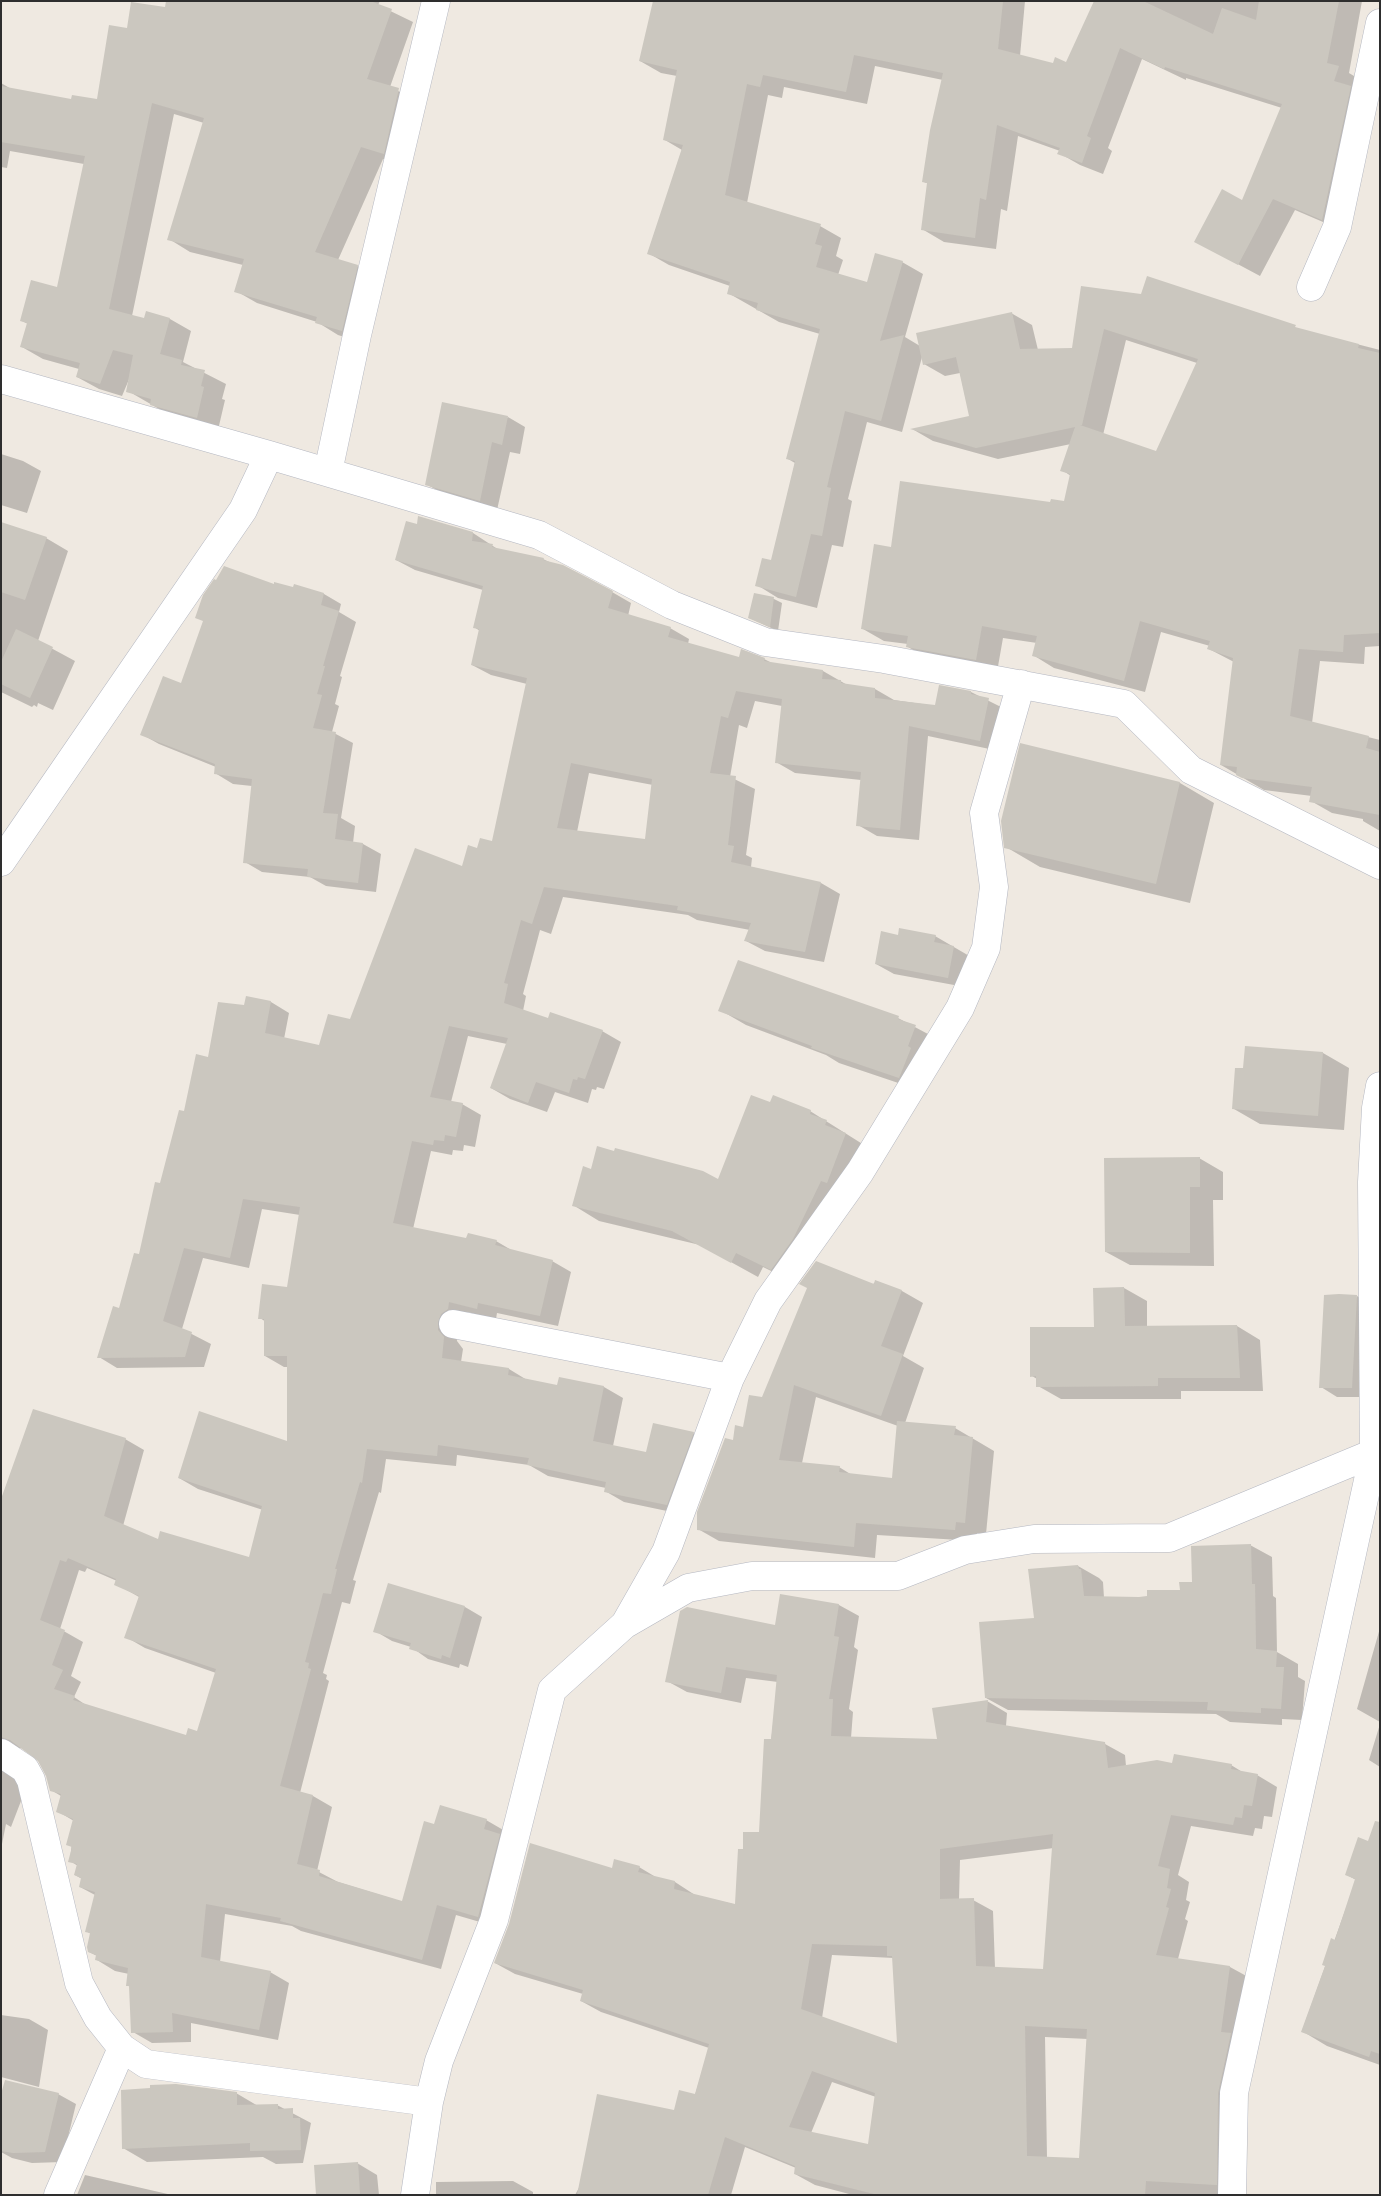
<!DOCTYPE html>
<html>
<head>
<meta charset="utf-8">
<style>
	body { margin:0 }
	#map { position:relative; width:1381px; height:2196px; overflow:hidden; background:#efe9e1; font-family:"Fira Sans Condensed",sans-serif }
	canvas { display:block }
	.frame { position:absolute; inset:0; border:2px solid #2e2e2e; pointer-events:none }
</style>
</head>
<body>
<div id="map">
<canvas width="1381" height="2196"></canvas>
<div class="frame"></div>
</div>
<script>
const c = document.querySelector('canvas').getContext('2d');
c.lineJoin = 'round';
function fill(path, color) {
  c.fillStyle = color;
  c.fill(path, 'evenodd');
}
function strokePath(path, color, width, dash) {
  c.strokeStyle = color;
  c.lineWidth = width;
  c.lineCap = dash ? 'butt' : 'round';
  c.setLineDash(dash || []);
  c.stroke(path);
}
const shadow = new Path2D(`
	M220,1H380L378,5L413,22L390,87L420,102L405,166L383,159L338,260L357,266L379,278L363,343L338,335L317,322L257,303L236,291L243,265L190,252L169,239L204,123L174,114L132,316L145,320L147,313L170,319L191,331L183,362L226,384L222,399L225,400L218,430L173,417L128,391L130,377L122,396L99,389L77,377L79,369L43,359L22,347L28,324L22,321L58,289L84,164L10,151L7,168L1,167V83L13,90L72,100H98L128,30L212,16Z
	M654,1H1025L1020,56L1054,65L1067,63L1095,1H1362L1349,73L1359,79L1344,231L1295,210L1260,276L1217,253L1242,202L1282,108L1186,78V80L1142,59L1108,148L1112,151L1103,174L1080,165L1059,153L1060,151L1018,136L1007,211L1001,209L996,249L944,242L922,229L929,184L924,182L943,80L875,66L867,104L784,87L782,98L768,95L747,203L820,226L841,238L836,256L843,260L838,275L868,284L902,262L923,274L905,337L920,346L1011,313L1032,325L1038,350L1073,349L1142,296L1148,278L1302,330L1380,350V646L1365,647L1364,664L1320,661L1312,723L1380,740V831L1363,821V819L1332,813L1311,801L1312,796L1264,790L1221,765L1234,662L1209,649L1210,646L1161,632L1145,692L1054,668L1033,655L1037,643L1003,638L997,672L929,659L908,647V644L884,641L863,629L892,548L1051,504L1065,502L1071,476L1062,470L1071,444L998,459L933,441L914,430L970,417L960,373L945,376L924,364L922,357L902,432L867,422L848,499L852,501L843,547L832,545L817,608L778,598L757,585L772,561L795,463L788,459L820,334L779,322L728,293L730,286L669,265L648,253L682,150L665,140L677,76L661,73L640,61ZM1126,340L1197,363L1156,453L1103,435Z
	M508,417L525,427L520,454L510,452L497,510L444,494L426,484Z
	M1,454L23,461L41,471L27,513L1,505Z
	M1,523L46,538L68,551L38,641L75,661L53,710L38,703L37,707L34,705L32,707L1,692Z
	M473,533L499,550L543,559L612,592L631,603L628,616L670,628L689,639L688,644L740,658L764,659L772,663L823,671L849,686L875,689L894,700L936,706L971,692L1007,710L999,751L928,736L919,840L877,836L858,825L861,780L795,773L776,762L782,706L755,701L747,728L739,725L730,777L755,789L746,855L752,858L751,867L821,883L840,894L824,962L765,951L746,941L750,930L697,920L688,915L563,897L551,934L540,930L523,994L526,996L523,1011L548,1019L602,1031L621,1042L604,1089L597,1087L596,1090L592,1089L588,1103L555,1092L547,1112L510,1099L491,1088L507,1044L468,1036L451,1102L462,1104L481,1115L475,1147L464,1145L463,1151L453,1150L452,1155L431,1151L413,1229L467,1239L496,1241L513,1251L552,1261L571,1272L558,1326L497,1313L496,1319L467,1312L466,1320L456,1333L457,1341L463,1349L461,1362L509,1369L527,1380L558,1387L560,1378L604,1387L623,1398L613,1446L647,1454L693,1433L712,1444L686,1515L624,1502L605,1491L606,1488L548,1476L529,1465L457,1455L456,1466L386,1459L381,1493L379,1492L353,1580L356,1581L350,1604L342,1602L323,1673L327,1675L326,1679L329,1681L300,1793L313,1796L332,1807L317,1871L338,1882L403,1902L435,1826L486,1820L505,1831L497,1927L456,1915L441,1969L301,1931L292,1926L225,1914L220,1962L270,1972L289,1983L278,2040L191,2023V2042L152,2043L133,2032L130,1987L127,1985L129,1974L115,1971L97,1960V1956L89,1952L91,1934L86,1931L95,1895L80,1887L82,1879L75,1875L78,1866L70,1861L74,1821L57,1811L61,1796L51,1790L46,1772L35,1755L22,1748L14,1749L6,1772L26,1788L11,1827L6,1824L1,1849V1507L125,1439L144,1450L123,1526L159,1541L250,1558L263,1510L198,1489L179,1478L288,1443V1367H284L265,1356L266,1322L260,1318L288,1288L300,1215L262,1209L249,1268L203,1258L182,1329L211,1344L204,1367L117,1368L99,1357L120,1309L140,1256L185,1113L209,1058L245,1006L271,1002L289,1013L284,1039L320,1046L351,1021L478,849L493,843L527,684L491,675L472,665L480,631L474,627L483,590L415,570L396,560ZM589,773L653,785L646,841L577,832ZM87,1568L117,1581L116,1584L139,1597L126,1637L145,1648L216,1673L198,1732L187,1736L89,1707L74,1697L81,1682L71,1676L83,1642L60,1629L79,1570L85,1572Z
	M275,586L324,594L341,604L339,612L356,622L340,676L342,677L335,704L339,706L332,732L353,743L341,818L355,826L353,843L363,844L381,854L376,892L326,886L310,877L262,872L245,862L252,786L233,784L215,773L216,767L159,744L141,734L182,685Z
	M755,595L774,599L782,603L778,631L749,618Z
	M1021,745L1180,783L1214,803L1190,903L1040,867L1006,847Z
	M899,936H935L971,957L965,987L894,974L876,964Z
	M720,1010L898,1018L941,1041L937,1064L925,1092L839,1063L826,1055L746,1025Z
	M1323,1053L1349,1068L1344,1130L1260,1124L1234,1109L1244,1070Z
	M771,1104L810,1111L872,1150L819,1254L798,1284L763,1267L758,1277L700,1245L599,1221L573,1205L592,1171L719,1181Z
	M1199,1158L1223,1172V1200H1213L1214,1266L1130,1265L1106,1252Z
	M876,1281L902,1291L923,1303L903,1356L924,1368L905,1423L955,1428L994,1451L986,1534L977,1533L976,1541L877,1535L875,1558L719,1541L698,1529L734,1441L763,1399ZM816,1397L898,1426L894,1479L852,1475L839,1467L802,1463Z
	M1124,1288L1147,1301V1327L1237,1326L1260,1340L1263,1391H1181V1399H1061L1038,1386L1037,1379L1032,1376L1096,1328Z
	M1357,1296L1373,1306L1368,1397H1337L1321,1387Z
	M1250,1545L1272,1557L1273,1596L1276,1598L1277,1652L1298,1664V1677L1305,1681L1302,1720L1282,1719V1725L1230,1722L1216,1714L1008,1710L986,1698L1036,1620L1078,1566L1099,1578L1103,1582L1104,1598H1139L1181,1591Z
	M781,1596L839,1605L859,1616L854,1647L858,1650L849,1709L853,1712L851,1738L938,1741L987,1701L1007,1713L1006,1726L1105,1744L1125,1755L1126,1766L1231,1765L1244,1773L1257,1775L1277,1787L1272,1817L1264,1816L1262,1829L1255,1828L1253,1836L1191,1826L1178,1875L1189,1882L1186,1900L1190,1902L1185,1919L1188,1921L1178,1959L1230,1967L1250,1978L1236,2195H853L815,2185L795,2174L796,2168L745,2147L731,2195H575L581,2184L695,2095L709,2048L601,2012L581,2001L583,1994L515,1974L495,1963L613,1870L639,1867L659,1879L675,1882L695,1895L737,1905L744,1851L760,1834L778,1682L746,1678L741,1703L687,1692L667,1681L776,1627ZM1054,1848L1044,1970L995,1968L993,1911L973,1900H959L960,1860ZM832,1955L894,1958L898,2045L822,2018ZM1045,2037L1088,2039L1080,2160L1047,2158ZM832,2082L876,2097L869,2146L811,2133Z
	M465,1607L482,1617L468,1667L460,1664L459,1668L428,1659L411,1647L392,1641L375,1631Z
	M1380,1628V1722L1357,1709Z
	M1380,1724V1767L1369,1760Z
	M1380,1846V2065L1327,2046L1302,2031L1356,1880L1347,1875Z
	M1,2015L29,2019L48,2030L39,2087L1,2077Z
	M236,2093L258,2106L277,2105L311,2123L303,2163L276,2164L263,2157L147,2162L123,2148Z
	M58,2094L76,2104L62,2162L32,2163L12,2158L1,2152V2100Z
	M357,2163L377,2175L379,2195H317Z
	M85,2175L172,2195H77Z
	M513,2181L533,2192V2195H436V2182Z`);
const building = new Path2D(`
	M166,1H370L392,9L367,79L399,88L384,154L361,147L315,252L358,265L342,331L315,323L317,317L234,292L244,259L167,240L204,118L152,103L109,309L144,318L146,311L170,318L160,354L182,360L181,365L205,370L201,386L204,387L197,418L150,405L151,399L126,392L133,355L113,350L100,384L76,377L80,363L20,347L27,323L20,321L31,280L57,287L85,156L1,142V86L71,99L72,95L97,99L109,25L127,28L131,2L165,7Z
	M653,1H1003L998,49L1053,63L1055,57L1066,62L1094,1H1143L1213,34L1222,8L1256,20L1259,1H1339L1327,63L1339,66L1334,81L1351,86L1322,220L1273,199L1238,265L1194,242L1222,189L1242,200L1282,104L1165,67L1164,69L1120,48L1087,136L1091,138L1082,163L1057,154L1060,148L997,125L986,200L980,198L975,238L921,230L927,183L922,182L930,130L943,73L854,55L846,92L763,75L760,87L747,84L725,195L821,224L815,244L822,246L816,267L867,282L875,253L903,261L880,341L904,335L881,421L845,411L827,487L831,488L822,536L811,534L796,597L755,586L762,558L771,560L795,461L786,459L820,329L756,310L758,303L727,294L730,282L647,254L683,145L663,140L677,70L639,61Z
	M1147,276L1296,325L1295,327L1359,344L1358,348L1380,353V633L1344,635L1343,652L1299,649L1290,716L1369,736L1366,748L1380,752V815L1309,802L1312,787L1242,778L1236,775L1237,767L1220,765L1233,658L1207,649L1210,641L1140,621L1124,681L1032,656L1037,636L982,626L976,660L906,647L908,636L861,629L874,544L891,547L900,481L1050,502L1051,499L1064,501L1070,474L1060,471L1075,427L976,448L910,429L969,416L956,357L923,365L916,333L1012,312L1020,349L1072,348L1081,286L1141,294ZM1104,329L1198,359L1156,451L1080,425H1082Z
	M442,402L508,416L502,445L492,442L480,501L425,485Z
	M418,516L473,532L472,541L493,544L492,547L544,558L543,560L563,565L613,591L608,608L671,627L668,637L739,657L741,649L765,658L764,661L823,670L822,679L841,680V683L875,688V698L935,705L939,685L971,691V694L989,698L980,741L909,726L900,830L856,826L861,772L775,763L782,699L736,691L728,718L721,716L710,773L736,776L728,845L734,846L731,862L821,882L805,952L744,941L751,923L677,910L678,906L544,887L532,924L521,920L504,983L508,984L504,1003L548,1018L550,1012L603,1030L585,1079L578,1077L577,1080L573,1079L569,1093L536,1082L528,1103L490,1088L508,1038L449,1026L430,1097L463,1103L456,1137L445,1135L444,1141L434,1140L433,1145L412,1141L393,1223L466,1238L468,1233L497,1240L495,1245L553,1260L540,1316L478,1303L477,1309L449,1302L448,1309L441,1314L438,1322V1330L444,1337L442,1358L509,1368L508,1375L557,1385L559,1377L604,1386L593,1441L646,1452L653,1423L694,1432L667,1505L604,1492L606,1482L527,1465L529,1458L438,1445L437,1456L367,1449L362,1483L360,1482L335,1569H337L331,1594L323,1593L305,1662L309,1663L308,1668L311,1669L280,1786L313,1795L297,1864L320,1870L319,1876L402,1901L424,1821L434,1824L440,1805L487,1819L484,1829L500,1834L478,1917L437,1905L422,1960L280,1921L281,1918L206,1904L201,1957L271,1971L259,2030L172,2013L173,2032L131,2033L129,1986H126L128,1968L95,1960L96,1955L88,1952L87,1947L90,1933L85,1932L95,1892L79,1887L81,1878L74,1875L77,1864L68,1862L72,1847L66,1845L73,1819L56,1812L61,1794L50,1791L46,1776L38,1761L10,1740L1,1737V1499L33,1409L126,1438L104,1516L158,1539L160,1531L249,1557L262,1506L178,1478L199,1411L287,1441V1356H264V1319H258L262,1284L287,1287L300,1207L243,1199L230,1258L184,1248L163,1321L192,1332L185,1357L97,1358L113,1306L119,1308L134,1253L139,1254L155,1182L160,1183L179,1110L184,1111L196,1054L208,1057L218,1002L244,1005L246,996L271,1001L265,1033L319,1045L328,1014L350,1019L415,848L462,866L468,845L477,848L480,838L492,841L527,678L471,665L479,629L473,628L483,586L395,560L406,521L417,524ZM571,763L652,779L645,839L557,828ZM68,1558L116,1579L114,1585L139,1596L124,1638L216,1669L197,1731L188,1728L186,1735L73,1700L75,1696L54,1689L63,1670L52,1665L65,1630L40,1620L60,1560L66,1562Z
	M1,522L47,537L25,600L1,592Z
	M224,566L274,584V582L293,587L294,584L324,593L321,605L339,611L323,666H325L317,694L322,695L313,728L336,732L323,813L338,814L335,839L363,843L358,883L307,877L308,869L243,863L252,779L214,774L215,764L140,735L163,676L181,683L203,621L195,618L203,595L214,579L216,580Z
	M754,593L774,597L770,627L748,618Z
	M16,629L53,647L30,698L1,684V662Z
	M1020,743L1180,782L1156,884L1004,848L1001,821Z
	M899,928L936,935L934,942L954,946L948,978L875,964L881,931L898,935Z
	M738,960L899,1016L898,1019L916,1025L908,1046L911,1048L899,1078L811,1048L812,1046L718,1011Z
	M1245,1046L1323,1052L1318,1116L1232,1109L1235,1068H1243Z
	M751,1095L770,1102L773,1095L811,1110L810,1114L827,1120L825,1125L846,1133L827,1183L821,1181L793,1239L771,1270L736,1253L731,1263L672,1231L572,1206L583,1166L591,1169L597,1146L614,1151L615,1148L703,1171L718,1179Z
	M1200,1157V1187H1190V1253L1105,1252L1104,1158Z
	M816,1261L874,1284L875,1280L902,1290L881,1346L903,1354L881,1416L794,1385L779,1460L840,1466L839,1472L892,1478L897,1421L956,1426L954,1435L973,1437L965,1523L956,1522L955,1530L856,1523L854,1547L697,1530V1512L725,1438L733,1440L735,1425L743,1427L749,1395L762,1397L807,1288L799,1284Z
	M1124,1287L1125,1326L1237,1325L1240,1378H1158V1386L1036,1387V1376L1030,1377V1327H1094L1093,1288Z
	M1339,1294L1357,1295L1352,1388H1319L1324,1295Z
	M1251,1544L1252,1584H1255L1256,1649L1277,1651L1276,1667H1284L1281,1709L1261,1708V1713L1207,1710L1208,1702L985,1698L979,1622L1034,1618L1028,1569L1078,1565L1079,1569H1081L1084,1596L1139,1597L1147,1596V1590H1180L1179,1582H1192L1191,1546Z
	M388,1583L465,1606L450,1658L442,1655L441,1659L409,1649L411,1643L373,1632Z
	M780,1594L839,1604L834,1636L839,1637L829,1699H833L831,1736L937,1739L932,1708L988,1700L986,1722L1105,1742L1108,1768L1157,1760L1172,1763L1174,1754L1232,1764L1231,1769L1258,1774L1252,1806L1244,1805L1242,1818L1235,1817L1233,1825L1171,1815L1158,1866L1170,1869L1167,1888L1171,1889L1166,1907L1169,1908L1156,1955L1230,1966L1221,2032L1231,2033L1218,2093L1217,2185L1146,2181L1145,2195H878L794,2174L795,2166L725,2137L708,2195H577L597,2094L674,2110L679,2090L695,2094L709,2044L580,2001L583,1990L494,1963L509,1924L530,1843L612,1868L614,1859L640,1866L638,1872L675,1881L674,1889L735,1904L738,1849H743V1832H759L764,1739H771L777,1675L726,1667L721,1693L665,1682L680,1611L687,1607L775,1625ZM1053,1834L1043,1969L976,1966L974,1898L940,1899V1849ZM812,1944L887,1946V1956H892L897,2043L801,2009ZM1025,2026L1087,2029L1079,2158L1027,2156ZM812,2071L875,2093L868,2144L789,2127Z
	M1375,1821L1380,1822V2054L1371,2051L1369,2057L1301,2032L1325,1966L1322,1965L1331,1938L1335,1940L1355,1879L1345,1875L1358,1837L1368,1841Z
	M5,2080L59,2093L45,2152L13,2153L1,2151V2094Z
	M176,2084L237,2092V2105L278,2104V2109L293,2108V2118H300L301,2150L250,2151V2143L122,2149L121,2090L150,2088V2085Z
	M358,2162L360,2195H316L314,2165Z`);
const street = new Path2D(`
	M1311,287L1337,227L1380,23
	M1,379L269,455L539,535L672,605L765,642L884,659L1124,704L1191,770L1380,865
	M328,472L357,335L436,1
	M1,862L243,510L269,455
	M453,1324L730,1378L768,1301L860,1172L960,1008L986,948L994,887L984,813L1021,684
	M625,1624L666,1552L730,1378
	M1,1753L25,1769L31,1780L79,1983L98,2018L122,2048L146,2064L429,2102
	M58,2195L122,2048
	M415,2195L429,2102L439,2061L494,1920L552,1690L624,1625L688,1588L752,1576H898L965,1550L1034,1539L1169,1538L1374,1453
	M1232,2195L1234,2093L1374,1453L1372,1182L1376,1108L1380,1086`);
fill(shadow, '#0003');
fill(building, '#cbc7bf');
strokePath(street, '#b4b7c1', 29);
strokePath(street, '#fff', 28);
</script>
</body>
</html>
